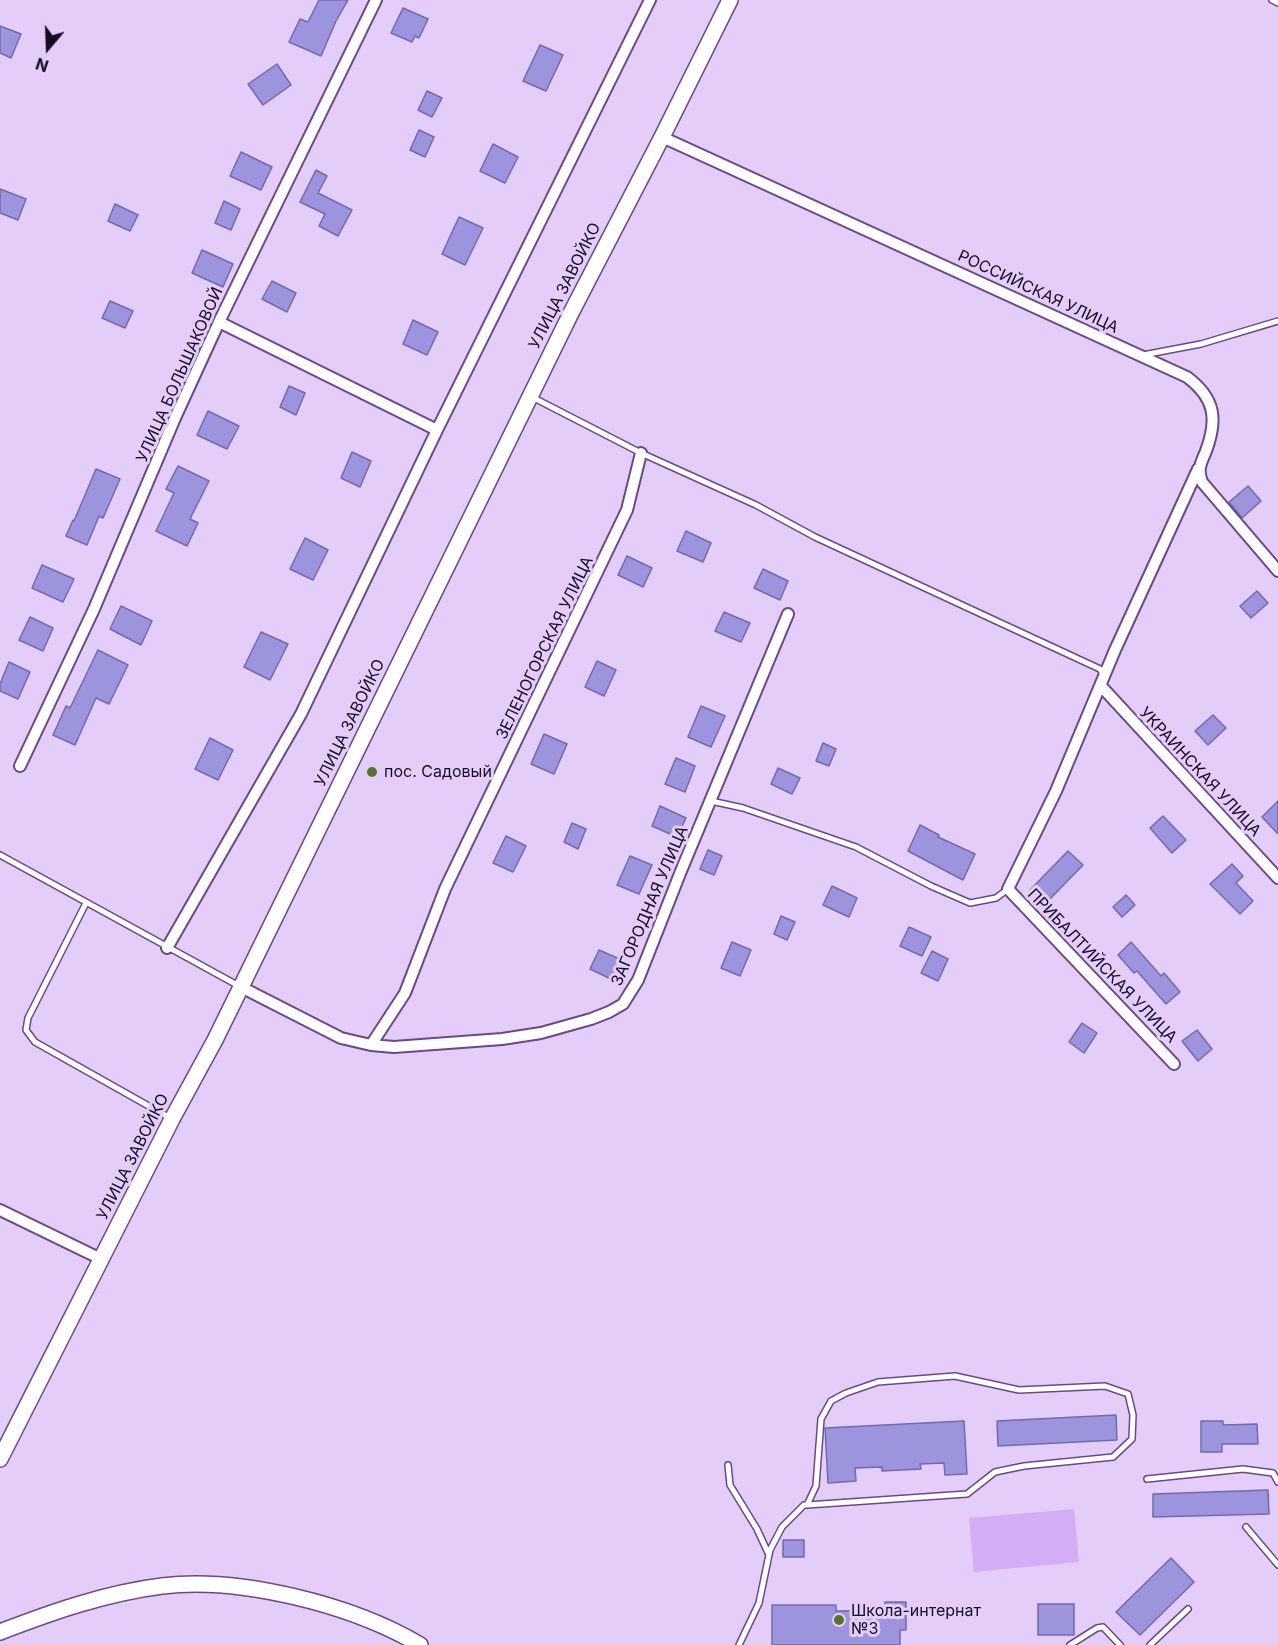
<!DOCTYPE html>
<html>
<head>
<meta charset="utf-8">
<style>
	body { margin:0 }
	#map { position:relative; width:1278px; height:1645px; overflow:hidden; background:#e4cef9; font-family:Inter,sans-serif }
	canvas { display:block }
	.north { position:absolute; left:18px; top:18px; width:60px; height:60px; -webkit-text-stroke:4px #e4cef9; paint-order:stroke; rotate:199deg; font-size:16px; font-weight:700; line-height:24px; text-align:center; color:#180a23 }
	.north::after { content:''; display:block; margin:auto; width:21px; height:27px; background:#180a23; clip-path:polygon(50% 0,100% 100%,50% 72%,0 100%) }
</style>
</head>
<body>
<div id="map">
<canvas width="1278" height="1645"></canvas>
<div class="north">N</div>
</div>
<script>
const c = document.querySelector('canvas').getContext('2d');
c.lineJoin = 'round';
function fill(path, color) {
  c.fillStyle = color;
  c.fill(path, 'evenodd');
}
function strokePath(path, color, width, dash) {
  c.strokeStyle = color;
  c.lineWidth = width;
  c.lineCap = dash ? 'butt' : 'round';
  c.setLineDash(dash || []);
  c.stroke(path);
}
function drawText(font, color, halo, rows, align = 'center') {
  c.font = font + ' Inter,sans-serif';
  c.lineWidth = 6;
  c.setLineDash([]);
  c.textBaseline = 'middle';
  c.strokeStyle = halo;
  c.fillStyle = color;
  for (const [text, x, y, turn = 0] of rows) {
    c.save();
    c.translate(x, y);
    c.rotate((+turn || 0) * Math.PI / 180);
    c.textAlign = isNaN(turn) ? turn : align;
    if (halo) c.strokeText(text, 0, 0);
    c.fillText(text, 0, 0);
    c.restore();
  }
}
const green = new Path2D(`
	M1074,1509L1079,1562L974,1572L969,1518Z`);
const building = new Path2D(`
	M319,0H348L336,21L321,56L289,42L300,19L308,22Z
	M403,8L428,19L419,38L415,36L412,42L391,33Z
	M0,26L21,34L11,58L0,53Z
	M540,45L563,55L546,91L523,81Z
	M277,64L291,85L263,105L248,84Z
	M427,91L442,98L432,117L418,110Z
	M419,130L434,137L425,157L410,150Z
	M493,144L518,157L505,183L480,171Z
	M241,152L272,167L261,190L230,176Z
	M316,170L327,176L318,193L352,210L338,236L319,226L325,214L300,202Z
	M0,189L26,199L18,220L0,213Z
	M224,201L240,209L231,230L215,223Z
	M115,204L138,215L130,231L108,221Z
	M459,217L483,228L465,265L442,254Z
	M202,250L233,264L223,287L192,273Z
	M272,281L296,293L287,312L262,299Z
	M110,301L133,311L125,328L102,318Z
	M413,320L438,332L427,355L403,344Z
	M289,386L305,393L296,415L280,407Z
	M208,411L239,426L227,449L197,435Z
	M352,452L371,461L360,487L341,478Z
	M178,466L209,481L190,519L198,523L187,546L156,531L174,493L166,489Z
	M96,469L120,479L103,518L99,516L87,545L66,536L73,520L74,521Z
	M1248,486L1261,501L1242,518L1229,502Z
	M686,531L711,543L703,562L677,551Z
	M305,538L328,550L313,580L290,569Z
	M627,556L652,568L643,587L618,575Z
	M42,565L74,579L63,602L32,588Z
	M763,569L788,581L780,600L754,588Z
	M1257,591L1268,603L1251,618L1240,606Z
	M121,606L152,621L141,645L110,629Z
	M724,612L750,623L741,642L715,631Z
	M30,617L53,628L43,651L19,640Z
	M261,632L288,644L270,680L244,667Z
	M98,650L128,665L109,704L96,698L75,745L53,735L66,706L70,708Z
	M597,661L616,670L604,696L585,687Z
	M9,662L30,672L18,699L0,691V684Z
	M701,706L725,716L711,747L688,737Z
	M1213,715L1226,728L1208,745L1195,731Z
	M544,734L567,744L554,774L531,764Z
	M210,738L233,750L218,780L195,769Z
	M823,743L836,749L829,766L816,761Z
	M676,758L695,766L685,792L665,784Z
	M778,768L800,778L792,794L771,784Z
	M1278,801V834L1262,817Z
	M660,806L686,818L677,837L652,826Z
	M1163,816L1186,840L1172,853L1150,828Z
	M572,823L586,829L578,849L564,842Z
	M920,825L939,835L938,837L975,854L963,880L908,851Z
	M506,836L526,846L513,872L493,863Z
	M708,850L722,856L714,875L700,869Z
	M1068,851L1083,865L1045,904L1030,890Z
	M630,856L652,865L639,894L617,885Z
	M1232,864L1243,876L1236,883L1253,901L1240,914L1210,884Z
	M832,886L857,898L849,917L823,905Z
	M1126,895L1135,905L1122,917L1113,907Z
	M781,916L795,922L787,940L774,934Z
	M909,927L931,937L922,956L900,946Z
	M732,942L751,950L740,976L721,968Z
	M1131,942L1161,976L1164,973L1180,992L1166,1004L1137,971L1134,973L1118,955Z
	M599,950L624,961L615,981L590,969Z
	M932,951L948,959L938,981L921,973Z
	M1082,1023L1097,1033L1084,1053L1069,1042Z
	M1197,1030L1212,1049L1198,1061L1182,1041Z
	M1116,1415L1117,1440L998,1446L997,1421Z
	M964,1421L967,1474L945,1475L944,1463L920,1464L921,1469L882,1471V1467L855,1468L856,1481L828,1483L825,1428Z
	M1201,1421H1223V1425L1257,1424L1258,1444H1222V1452H1201Z
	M1268,1490L1269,1514L1153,1517V1494Z
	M783,1540H804V1557H783Z
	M1171,1558L1194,1582L1140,1635L1116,1612Z
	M885,1602H906V1630H900V1645H772V1605H836V1611L885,1610Z
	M1038,1604H1074V1635H1038Z`);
const lane = new Path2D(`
	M1272,0L1278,3
	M1143,355L1201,344L1278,321
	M532,397L641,453L756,505L815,537L1100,669L1103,674
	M711,801L743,808L856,847L931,886L970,903L996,898L1008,889
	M0,855L239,986
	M86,903L28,1018L26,1030L35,1042L170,1118
	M728,1465L730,1485L757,1529L769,1555
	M1147,1479L1243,1469L1273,1473L1278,1482
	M1246,1527L1278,1565
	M739,1645L759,1603L770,1550L782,1527L804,1505H807L967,1494L995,1472L1024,1466L1113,1457L1132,1439L1133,1415L1128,1394L1105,1386L1019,1390L955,1376L878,1382L846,1393L831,1401L821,1419L816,1486L807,1505
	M1070,1645L1097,1628L1103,1627L1120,1645
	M1150,1645L1188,1609`);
const street = new Path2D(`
	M662,137L1187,377C1215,398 1218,419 1206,451C1201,463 1197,469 1202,482L1278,571
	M219,322L437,430
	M1101,686L1278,878
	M20,766L94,609L175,418L219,322L376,0
	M167,948L301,714L437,430L650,0
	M241,987L341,1038L371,1045L394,1047L502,1039L541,1033L591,1019L609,1012L623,1004L638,980L681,871L788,614
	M371,1045L405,993L445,889L627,510L641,453
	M1174,1064L1008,889L1056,791L1115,650L1198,469
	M0,1210L101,1259`);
const secondary = new Path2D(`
	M0,1459L172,1119L215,1040L571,313L662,137L730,0
	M0,1632C52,1612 106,1593 162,1586C239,1576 353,1605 420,1645`);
const markers = [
	[372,772,6,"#57752a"],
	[839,1620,6,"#57752a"]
];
const streetNames = [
	["УЛИЦА ЗАВОЙКО",565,286,-63],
	["РОССИЙСКАЯ УЛИЦА",1038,292,25],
	["УЛИЦА БОЛЬШАКОВОЙ",180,375,-66],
	["ЗЕЛЕНОГОРСКАЯ УЛИЦА",545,648,-64],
	["УЛИЦА ЗАВОЙКО",350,723,-64],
	["УКРАИНСКАЯ УЛИЦА",1200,772,47],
	["ЗАГОРОДНАЯ УЛИЦА",650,906,-67],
	["ПРИБАЛТИЙСКАЯ УЛИЦА",1102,966,46],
	["УЛИЦА ЗАВОЙКО",133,1157,-63]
];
const poiNames = [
	["пос. Садовый",384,772],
	["Школа-интернат",851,1611],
	["№3",851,1629]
];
fill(green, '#d4adf7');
fill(building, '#9c95dd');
strokePath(building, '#726aae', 1.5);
strokePath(lane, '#6b4988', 8);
strokePath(street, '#6b4988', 14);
strokePath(secondary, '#6b4988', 18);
strokePath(lane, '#fff', 5);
strokePath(street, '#fff', 10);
strokePath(secondary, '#fff', 15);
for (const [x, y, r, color] of markers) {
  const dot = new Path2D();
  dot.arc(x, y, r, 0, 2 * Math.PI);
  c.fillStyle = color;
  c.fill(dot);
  strokePath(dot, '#e4cef9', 2);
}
drawText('16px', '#180a23', '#e4cef9', streetNames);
drawText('16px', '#180a23', '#e4cef9', poiNames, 'left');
</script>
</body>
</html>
